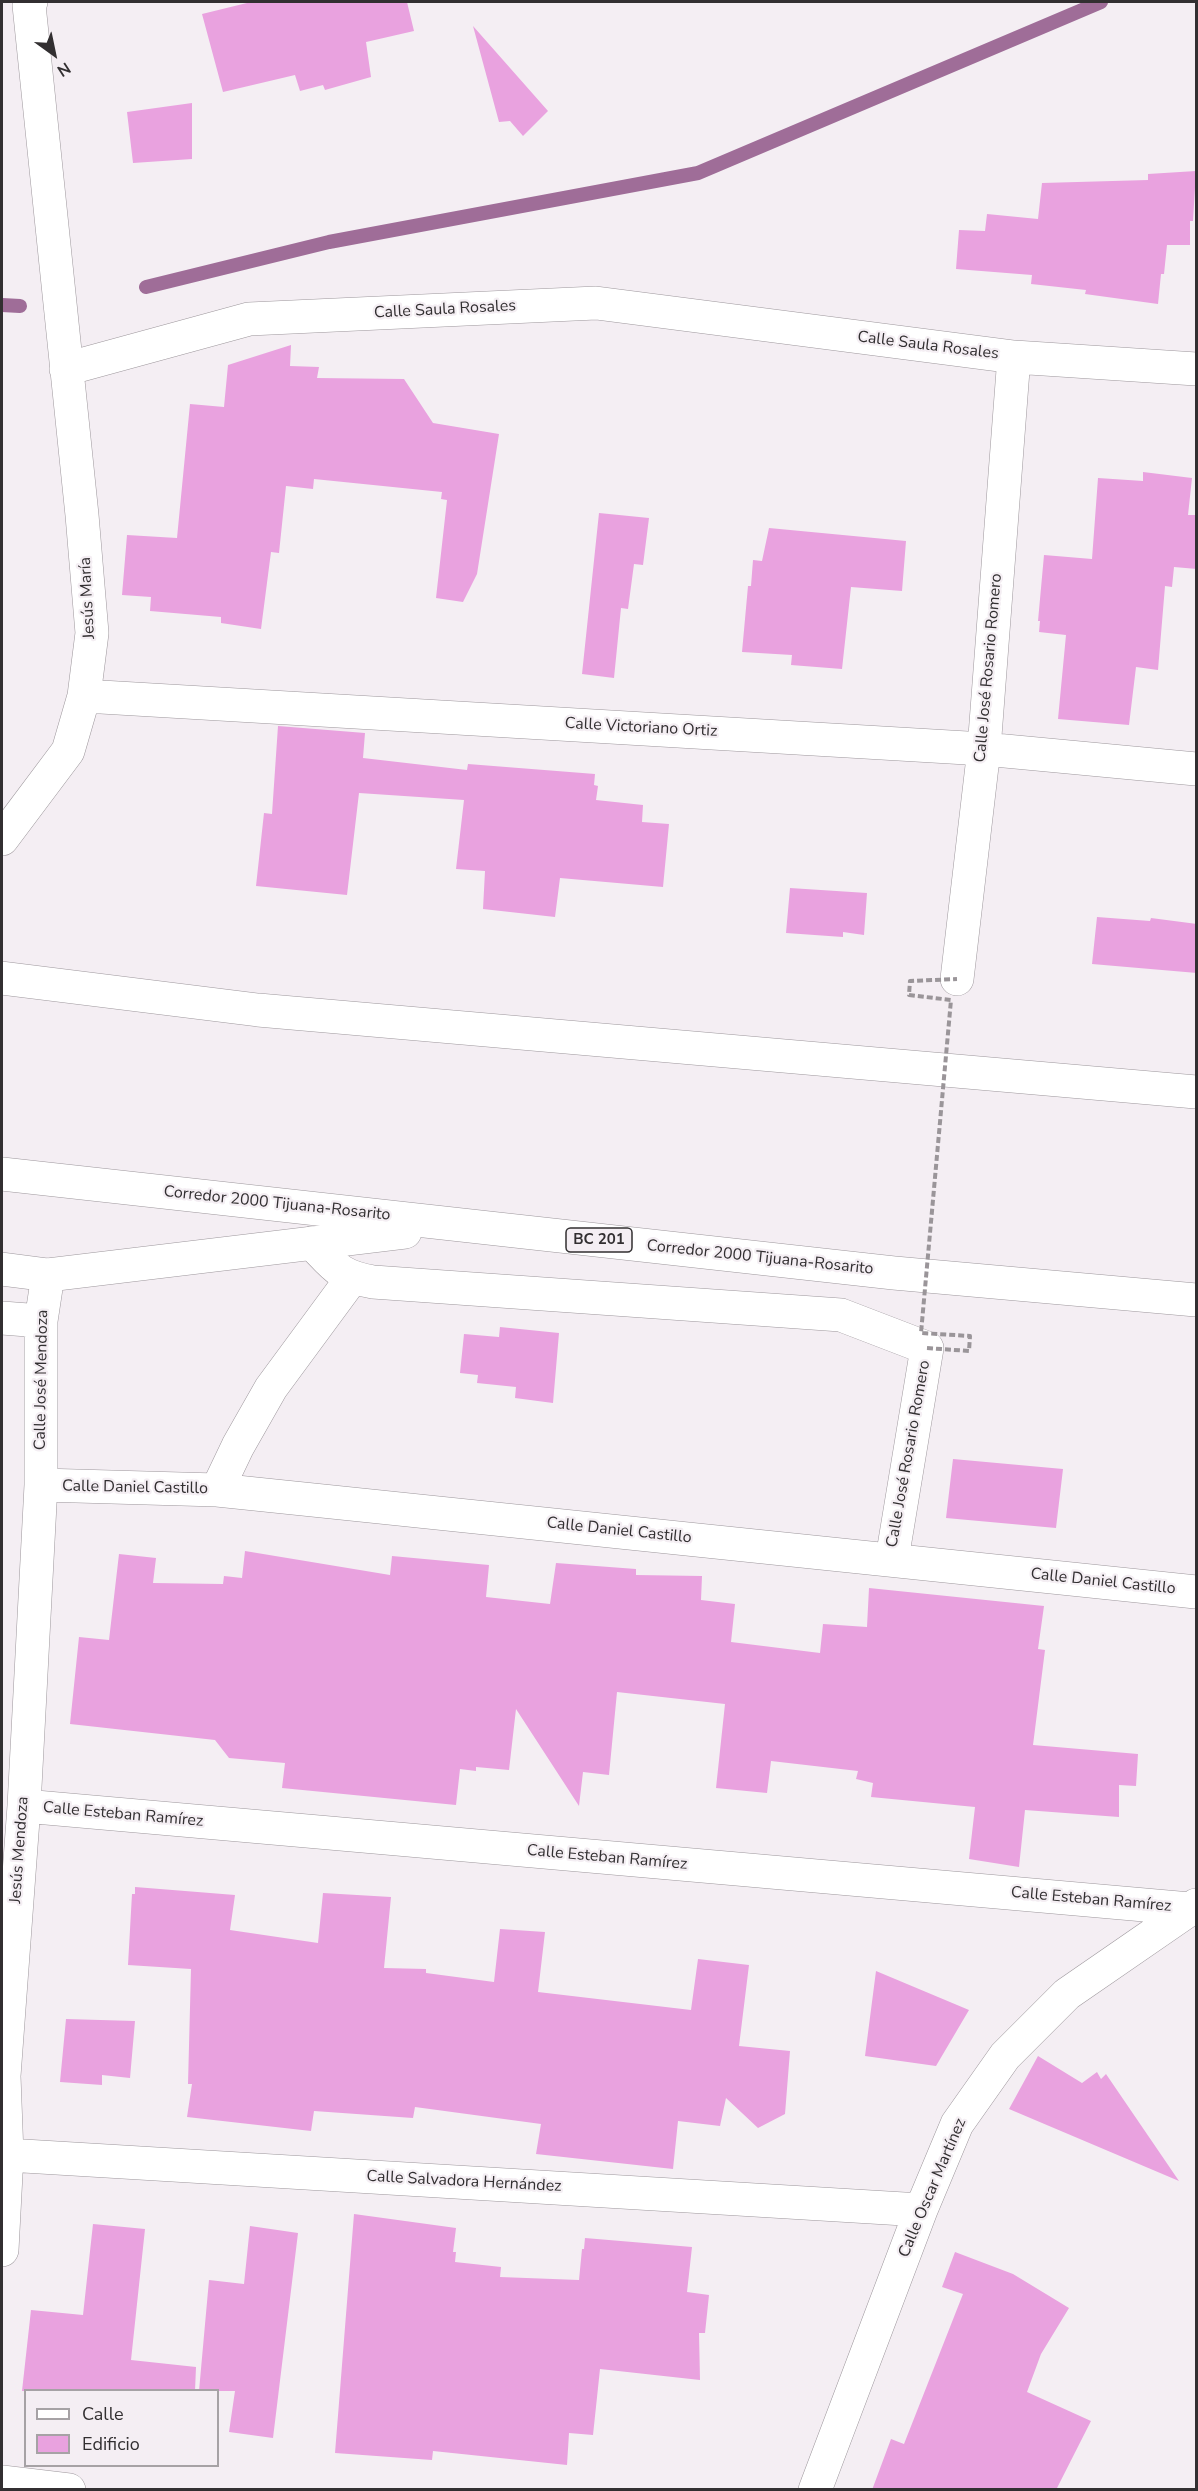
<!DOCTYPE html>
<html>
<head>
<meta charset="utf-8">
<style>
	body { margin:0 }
	#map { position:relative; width:1198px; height:2491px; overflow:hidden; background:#f4eef3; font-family:"Nunito Sans",sans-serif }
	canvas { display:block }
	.frame { position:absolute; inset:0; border:3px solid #322f31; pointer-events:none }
	.legend { position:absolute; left:24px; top:2389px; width:195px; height:78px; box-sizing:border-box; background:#f4eef3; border:2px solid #a6a2a5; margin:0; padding:8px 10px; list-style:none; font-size:18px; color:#322f31 }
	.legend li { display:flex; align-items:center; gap:12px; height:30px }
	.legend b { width:30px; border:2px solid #a6a2a5 }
	.north { position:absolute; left:24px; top:24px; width:60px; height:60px; -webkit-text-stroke:4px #f4eef3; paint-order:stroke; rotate:147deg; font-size:16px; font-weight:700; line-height:24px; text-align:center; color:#322f31 }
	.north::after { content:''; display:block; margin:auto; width:21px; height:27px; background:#322f31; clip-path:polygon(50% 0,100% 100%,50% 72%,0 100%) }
</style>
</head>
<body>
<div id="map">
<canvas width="1198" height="2491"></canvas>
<div class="frame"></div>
<ul class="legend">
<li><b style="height:8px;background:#fff"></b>Calle</li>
<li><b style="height:16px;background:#e9a2df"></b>Edificio</li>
</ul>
<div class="north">N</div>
</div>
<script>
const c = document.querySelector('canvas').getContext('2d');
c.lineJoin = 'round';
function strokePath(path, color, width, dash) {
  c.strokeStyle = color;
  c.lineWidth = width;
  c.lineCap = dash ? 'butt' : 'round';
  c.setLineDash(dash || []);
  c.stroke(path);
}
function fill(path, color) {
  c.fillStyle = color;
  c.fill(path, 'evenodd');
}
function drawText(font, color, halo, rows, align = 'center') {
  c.font = font + ' "Nunito Sans",sans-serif';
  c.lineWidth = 4.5;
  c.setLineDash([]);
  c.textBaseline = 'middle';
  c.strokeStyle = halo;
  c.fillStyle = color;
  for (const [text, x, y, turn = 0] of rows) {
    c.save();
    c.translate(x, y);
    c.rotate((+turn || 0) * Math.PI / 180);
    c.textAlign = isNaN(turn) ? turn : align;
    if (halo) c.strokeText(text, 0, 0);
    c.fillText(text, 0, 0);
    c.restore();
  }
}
const stream = new Path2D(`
	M146,287L329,242L698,173L1101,2
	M2,305L20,306`);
const building = new Path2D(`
	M251,2H407L414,31L366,42L371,77L325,90L323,85L300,91L295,75L223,92L202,14Z
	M473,26L548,111L523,136L510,121L499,122Z
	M192,103V159L133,163L127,112Z
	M1196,171L1193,221H1190V245H1167L1164,274H1161L1158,304L1085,294L1086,290L1031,284L1032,275L956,269L959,230L985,231L987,214L1038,219L1042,183L1148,180V174Z
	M291,345L290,366L319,367L317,378L404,379L433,423L499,434L477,574L463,602L436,598L447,500L441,499L442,492L314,479L313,489L286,486L279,553L271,552L261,629L221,623V617L150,611L151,597L122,595L127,535L177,538L190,404L224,407L228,365Z
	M1143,472L1192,478L1188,515H1197V569L1174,567L1172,587L1165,586L1158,670L1136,667L1129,725L1058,719L1066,635L1039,632L1040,621H1038L1044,555L1092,559L1098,478L1143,481Z
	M599,513L649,518L643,565L634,564L628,609L621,608L614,678L582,674Z
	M769,528L906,541L902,591L851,587L842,669L791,665L792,655L742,652L748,586H751L753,560L762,561Z
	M278,726L365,733L363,758L467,770L468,764L595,774L594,785L598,786L596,800L643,805L642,822L669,824L663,887L560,878L555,917L483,909L485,871L456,869L464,800L359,793L347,895L256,886L264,813L272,814Z
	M790,888L867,893L864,935L843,932V937L786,933Z
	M1097,917L1150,921L1151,918L1197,924V973L1092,964Z
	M500,1327L559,1333L553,1403L515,1398L516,1387L477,1383L478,1375L460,1373L464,1334L499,1337Z
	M953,1459L1063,1469L1056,1528L946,1518Z
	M245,1551L390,1575L392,1556L489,1565L486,1597L550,1604L556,1563L636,1569V1575L702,1576L701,1600L735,1604L731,1642L820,1653L823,1624L867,1627L869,1588L1044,1606L1038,1649L1045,1650L1033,1745L1138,1754L1136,1786L1119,1785V1817L1025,1810L1019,1867L969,1859L975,1807L871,1797L873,1783L856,1779L858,1771L771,1761L767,1793L716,1788L725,1704L617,1692L609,1775L583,1772L579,1806L516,1709L509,1770L476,1767V1771L460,1769L456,1805L282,1788L285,1763L229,1758L215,1740L70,1724L79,1637L109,1640L119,1554L156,1558L153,1583L223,1584L224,1576L242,1578Z
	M135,1887L235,1895L230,1930L318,1943L323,1893L391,1897L384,1968L426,1969V1973L494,1982L500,1929L545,1932L538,1992L691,2010L698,1959L749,1965L739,2046L790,2051L785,2114L758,2128L726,2098L720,2126L678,2121L673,2169L536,2154L541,2124L415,2107L413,2118L314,2111L311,2131L187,2117L192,2084H188L191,1969L128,1965L132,1894H135Z
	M876,1971L969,2010L936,2066L865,2056Z
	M66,2019L135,2021L130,2078L102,2075V2085L60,2082Z
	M1038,2056L1082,2083L1097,2072L1101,2079L1106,2074L1179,2181L1009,2109Z
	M354,2214L456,2228L453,2252H456L455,2262L501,2267L500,2277L579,2280L582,2249H584L585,2238L692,2247L687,2292L709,2295L705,2333H699L700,2380L600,2369L593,2435L569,2433L567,2465L433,2451L432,2460L335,2453Z
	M93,2224L145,2229L131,2360L196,2367L195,2391H22L31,2310L83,2315Z
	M250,2226L298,2233L273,2438L229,2432L235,2391H199L209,2280L244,2284Z
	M955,2252L1013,2274L1069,2308L1041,2354L1027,2392L1091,2421L1056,2490H872L891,2439L904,2444L963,2294L942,2287Z`);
const minor = new Path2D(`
	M66,369L249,319L596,303L1014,357L1196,369
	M84,696L984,749L1196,769
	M2,839L68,751L84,696L92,633L82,515L29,5L31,2
	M957,979L984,749L1014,357
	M312,1243C335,1267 339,1276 373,1282L841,1315L927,1348L892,1559
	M2,1318L41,1321
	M41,1485L217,1490L1196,1592
	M217,1490L238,1446L271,1388L352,1278
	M24,1806L1190,1909
	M7,2155L921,2210
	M2,2250L7,2155L4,2076L24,1806L41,1485V1321L48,1275
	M2,2482L69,2490
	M815,2490L921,2210L957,2124L1005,2056L1067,1994L1196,1905`);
const highway = new Path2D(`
	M2,978L258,1010L1196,1092
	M2,1174L894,1273L1196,1300
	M2,1269L48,1275L405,1232`);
const pathBridge = new Path2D(`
	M927,1348L969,1351L970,1336L921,1333L951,1000L909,995L910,981L957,979`);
const shields = [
	[599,1240,66]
];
const shieldNames = [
	["BC 201",599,1240]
];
const streetNames = [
	["Calle Saula Rosales",445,310,-3],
	["Calle Saula Rosales",928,346,7],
	["Jesús María",88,598,-93],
	["Calle José Rosario Romero",989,668,-85],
	["Calle Victoriano Ortiz",641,728,3],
	["Corredor 2000 Tijuana-Rosarito",277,1204,6],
	["Corredor 2000 Tijuana-Rosarito",760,1258,6],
	["Calle José Mendoza",42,1380,-89],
	["Calle José Rosario Romero",909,1454,-80],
	["Calle Daniel Castillo",135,1488,1],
	["Calle Daniel Castillo",619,1531,6],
	["Calle Daniel Castillo",1103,1582,6],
	["Calle Esteban Ramírez",123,1815,5],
	["Jesús Mendoza",20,1850,-86],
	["Calle Esteban Ramírez",607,1858,5],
	["Calle Esteban Ramírez",1091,1900,5],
	["Calle Salvadora Hernández",464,2182,3],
	["Calle Oscar Martínez",933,2188,-67]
];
strokePath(stream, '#9f6d98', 14);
fill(building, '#e9a2df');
strokePath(minor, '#9d979c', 34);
strokePath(highway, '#9d979c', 34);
strokePath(minor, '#fff', 33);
strokePath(highway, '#fff', 33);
strokePath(pathBridge, '#9a9599', 4, [6, 3]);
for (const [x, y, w] of shields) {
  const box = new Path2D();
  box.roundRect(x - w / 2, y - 12, w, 24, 4.5);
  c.fillStyle = '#f4eef3';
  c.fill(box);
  strokePath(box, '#322f31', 1.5);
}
drawText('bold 15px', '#322f31', null, shieldNames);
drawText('16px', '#322f31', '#f4eef3', streetNames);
</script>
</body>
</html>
